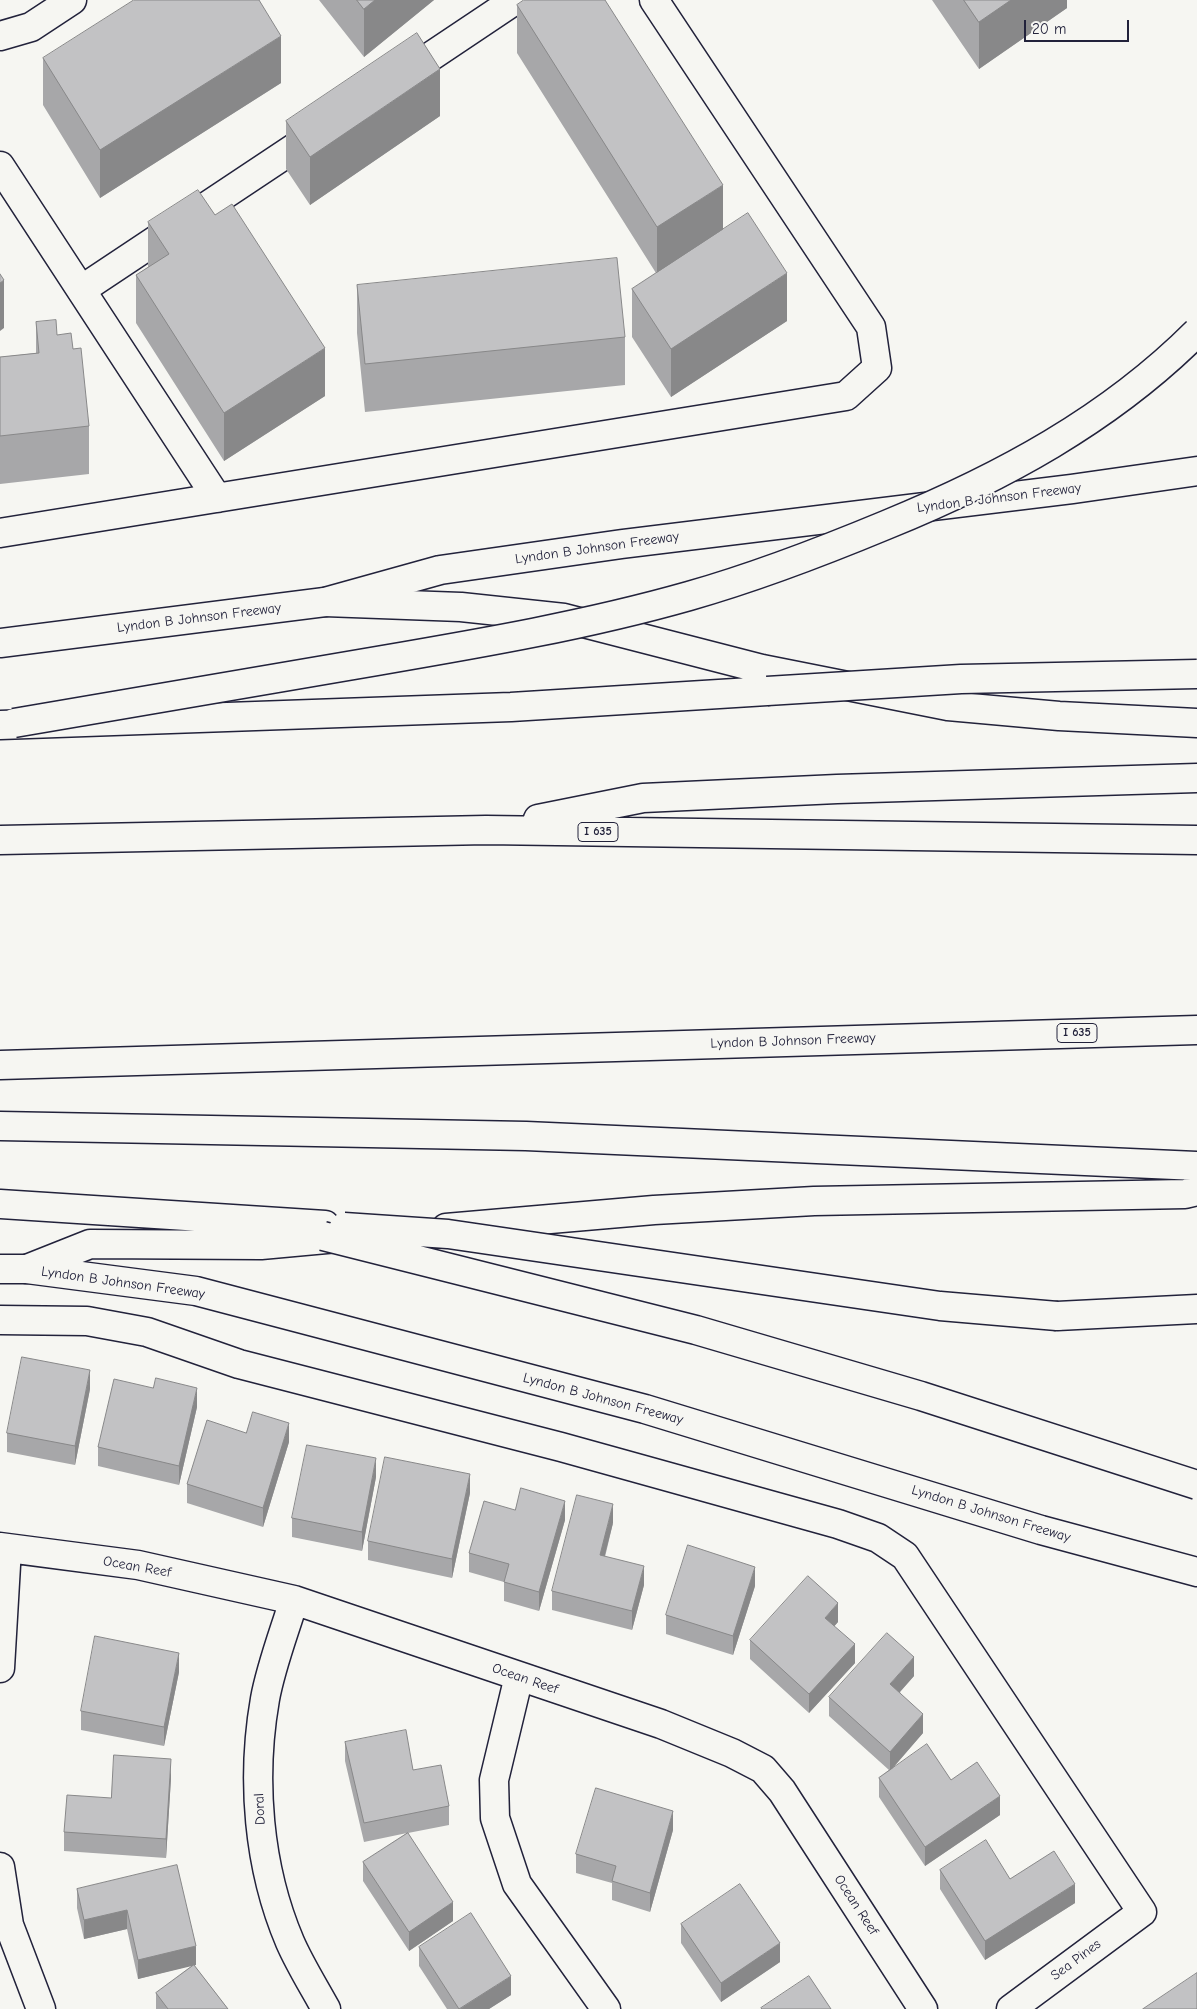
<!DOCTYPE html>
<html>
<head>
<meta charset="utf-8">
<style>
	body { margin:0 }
	#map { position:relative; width:1197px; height:2009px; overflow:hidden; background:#f6f6f2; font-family:"Comic Neue",sans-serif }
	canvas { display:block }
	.scale { position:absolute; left:1024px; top:20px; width:105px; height:22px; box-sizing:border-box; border:2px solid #22223b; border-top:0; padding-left:6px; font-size:15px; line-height:18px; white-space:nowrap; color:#22223b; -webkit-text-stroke:4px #f6f6f2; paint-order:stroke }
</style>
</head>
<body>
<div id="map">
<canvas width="1197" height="2009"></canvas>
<div class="scale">20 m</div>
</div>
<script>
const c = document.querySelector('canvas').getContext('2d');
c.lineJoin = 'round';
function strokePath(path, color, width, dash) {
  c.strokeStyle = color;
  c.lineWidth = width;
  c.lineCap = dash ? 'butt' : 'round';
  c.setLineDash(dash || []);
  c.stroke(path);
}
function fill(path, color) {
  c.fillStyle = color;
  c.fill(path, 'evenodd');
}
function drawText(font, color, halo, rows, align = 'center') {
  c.font = font + ' "Comic Neue",sans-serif';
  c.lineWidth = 4;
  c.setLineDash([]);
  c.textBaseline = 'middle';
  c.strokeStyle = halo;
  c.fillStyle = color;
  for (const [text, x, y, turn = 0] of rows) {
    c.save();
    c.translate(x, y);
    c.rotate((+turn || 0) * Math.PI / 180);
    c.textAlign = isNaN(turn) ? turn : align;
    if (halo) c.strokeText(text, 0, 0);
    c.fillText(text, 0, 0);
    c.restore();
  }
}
const minor = new Path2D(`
	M0,36L31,27L72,0
	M400,77L515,0
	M0,166L217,498
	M81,290L317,133
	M0,533L846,396L877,368L871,327L654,0
	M0,1320L87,1321L147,1332L239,1364L561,1447L838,1524L878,1538L905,1556L1142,1912L1011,2009
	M0,1547L138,1565L294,1600L661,1724L732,1753L763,1769L782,1791L923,2009
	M294,1600C284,1633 271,1666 265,1699C251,1779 258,1867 290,1942C300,1965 314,1987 326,2009
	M0,1668L7,1548
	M519,1676L494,1780L495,1818L517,1884L606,2009
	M0,1867L9,1925L41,2009`);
const major = new Path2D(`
	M0,643L325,602L440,570L622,544L1072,489L1197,471
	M0,1269H27L196,1291L645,1409L1041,1530L1197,1572`);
const highway = new Path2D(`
	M325,602L461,607L564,618L762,669L948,706L1059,716L1197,723
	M0,725L511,707L767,691
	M538,819L643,798L837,789L1197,778
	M0,840L486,830L1197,840
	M0,1065L1197,1030
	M0,1126L526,1136L1197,1166
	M0,1204L325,1225
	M446,1228L654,1210L814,1201L1185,1194L1197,1191
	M27,1269L90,1244L261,1245L348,1237
	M1057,1316L1197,1309`);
const highwayBridge = new Path2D(`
	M767,691L961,679L1197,674
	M14,723C135,703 256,682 377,661C482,643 587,625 689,596C756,577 821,552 886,525C1001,478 1109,420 1197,332
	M344,1227L448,1234L940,1306L1057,1316
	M323,1236L696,1330L921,1396L1197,1485`);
const wall = new Path2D(`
	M319,0H434L364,57Z
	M932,0H1067V8L979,69Z
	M517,5L723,230L787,321L671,397L632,337V289L656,273L517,53Z
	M43,58L281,83L100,198L43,105Z
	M440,116L310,205L286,169V121Z
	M148,222L325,396L224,461L136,323V275L148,267Z
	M357,285L625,337V385L365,412L357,333Z
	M36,322L57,335L73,349L89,426V474L0,484V357L36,353Z
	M153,1388L197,1407L179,1485L98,1466V1447Z
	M90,1389L75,1465L7,1452V1433Z
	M246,1433L289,1442L263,1527L187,1503V1484Z
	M376,1477L362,1551L292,1537V1518Z
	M470,1493L452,1578L368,1560V1541Z
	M515,1510L565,1520L539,1611L504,1601V1582L469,1572V1553Z
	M613,1523L605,1557L644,1585L632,1630L552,1610V1591Z
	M755,1586L733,1655L666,1634V1615Z
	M838,1622L834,1626L855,1663L809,1713L750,1659V1640Z
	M179,1672L164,1746L81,1730V1711Z
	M914,1676L900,1692L923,1733L893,1768L951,1780L1000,1815L925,1866L879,1797V1778L889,1770L829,1716V1697Z
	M345,1742L413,1770L449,1806V1825L408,1833L453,1921L409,1951L363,1881V1862L407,1833L364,1842L345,1761Z
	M171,1778L166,1858L64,1851V1832L111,1798Z
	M673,1830L650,1912L612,1900V1883L576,1873V1854Z
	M177,1865L196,1965H194L228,2009H156V1993L193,1965L138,1979L127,1929L84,1939L77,1908V1889Z
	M940,1870L1010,1879L1075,1903L985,1960L940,1889Z
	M681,1924L780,1962L721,2002L681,1943Z
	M419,1947L511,1995L489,2009H447L419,1966Z`);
const shadedWall = new Path2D(`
	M375,0H434L364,57V9Z
	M1011,0H1067V8L979,69V22Z
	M281,36V83L100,198V150Z
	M440,69V116L310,205V157Z
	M723,185V233L657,275V227Z
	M787,273V321L671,397V349Z
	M4,280V328L0,331V283Z
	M325,348V396L224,461V413Z
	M90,1370V1389L75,1465V1446Z
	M197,1388V1407L179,1485V1466Z
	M289,1423V1442L263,1527V1508Z
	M376,1458V1477L362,1551V1532Z
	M470,1474V1493L452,1578V1559Z
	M565,1501V1520L539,1611V1592Z
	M613,1504V1523L600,1574V1555Z
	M644,1566V1585L632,1630V1611Z
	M755,1567V1586L733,1655V1636Z
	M838,1603V1622L825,1637V1618Z
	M855,1644V1663L809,1713V1694Z
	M179,1653V1672L164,1746V1727Z
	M914,1657V1676L890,1703V1684Z
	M923,1714V1733L890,1771V1752Z
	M171,1759V1778L166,1858V1839Z
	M1000,1796V1815L925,1866V1847Z
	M673,1811V1830L650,1912V1893Z
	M1075,1884V1903L985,1960V1941Z
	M453,1902V1921L409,1951V1932Z
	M127,1910V1929L84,1939V1920Z
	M780,1943V1962L721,2002V1983Z
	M196,1946V1965L138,1979V1960Z
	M511,1976V1995L489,2009H460Z`);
const building = new Path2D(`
	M134,0H259L281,36L100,150L43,58Z
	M357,0H375L364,9Z
	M524,0H605L723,185L657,227L517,5Z
	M964,0H1011L979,22Z
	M417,33L440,69L310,157L286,121Z
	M198,190L215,215L232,204L325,348L224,413L136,275L169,254L148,222Z
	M748,213L787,273L671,349L632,289Z
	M617,258L625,337L365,364L357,285Z
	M0,274L4,280L0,283Z
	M56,320L57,335L71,333L73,349L81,348L89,426L0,436V357L39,353L36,322Z
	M22,1357L90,1370L75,1446L7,1433Z
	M156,1378L197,1388L179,1466L98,1447L114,1379L153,1388Z
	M253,1412L289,1423L263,1508L187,1484L207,1420L246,1433Z
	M307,1445L376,1458L362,1532L292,1518Z
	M385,1457L470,1474L452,1559L368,1541Z
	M521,1488L565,1501L539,1592L504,1582L509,1564L469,1553L484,1501L515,1510Z
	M577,1495L613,1504L600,1555L644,1566L632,1611L552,1591Z
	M688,1545L755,1567L733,1636L666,1615Z
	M808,1576L838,1603L825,1618L855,1644L809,1694L750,1640Z
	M887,1633L914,1657L890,1684L923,1714L890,1752L829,1697Z
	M95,1636L179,1653L164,1727L81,1711Z
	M406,1730L413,1770L441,1765L449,1806L364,1823L345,1742Z
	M927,1744L951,1780L977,1762L1000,1796L925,1847L879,1778Z
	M114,1755L171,1759L166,1839L64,1832L67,1795L111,1798Z
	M596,1788L673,1811L650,1893L612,1881L616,1866L576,1854Z
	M408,1833L453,1902L409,1932L363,1862Z
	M986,1840L1010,1879L1054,1851L1075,1884L985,1941L940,1870Z
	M177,1865L196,1946L138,1960L127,1910L84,1920L77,1889Z
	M740,1884L780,1943L721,1983L681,1924Z
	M471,1913L511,1976L459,2009L419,1947Z
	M194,1965L228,2009H168L156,1993Z
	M1197,1973V2009H1143Z
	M809,1976L831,2009H762L761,2008Z`);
const shields = [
	[598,832,40],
	[1077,1033,40]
];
const shieldNames = [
	["I 635",598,832],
	["I 635",1077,1033]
];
const streetNames = [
	["Lyndon B Johnson Freeway",999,498,-7],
	["Lyndon B Johnson Freeway",597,548,-8],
	["Lyndon B Johnson Freeway",199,618,-7],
	["Lyndon B Johnson Freeway",793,1041,-2],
	["Lyndon B Johnson Freeway",123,1283,8],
	["Lyndon B Johnson Freeway",603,1399,15],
	["Lyndon B Johnson Freeway",991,1514,17],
	["Ocean Reef",137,1567,10],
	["Ocean Reef",525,1679,19],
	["Doral",260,1809,-93],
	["Ocean Reef",856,1905,57],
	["Sea Pines",1076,1960,-37]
];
strokePath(minor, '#22223b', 31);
strokePath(major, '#22223b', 31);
strokePath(highway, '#22223b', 31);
strokePath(minor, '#f6f6f2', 28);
strokePath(major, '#f6f6f2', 28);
strokePath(highway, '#f6f6f2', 28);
strokePath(highwayBridge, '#22223b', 31, []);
strokePath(highwayBridge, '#f6f6f2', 28);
fill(wall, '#a7a7a9');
fill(shadedWall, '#888889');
fill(building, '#c2c2c4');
strokePath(building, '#888889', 1);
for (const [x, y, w] of shields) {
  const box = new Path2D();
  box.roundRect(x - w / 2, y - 9.5, w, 19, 4);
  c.fillStyle = '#f6f6f2';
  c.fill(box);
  strokePath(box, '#22223b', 1);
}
drawText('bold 12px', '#22223b', null, shieldNames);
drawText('14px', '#22223b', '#f6f6f2', streetNames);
</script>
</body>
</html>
